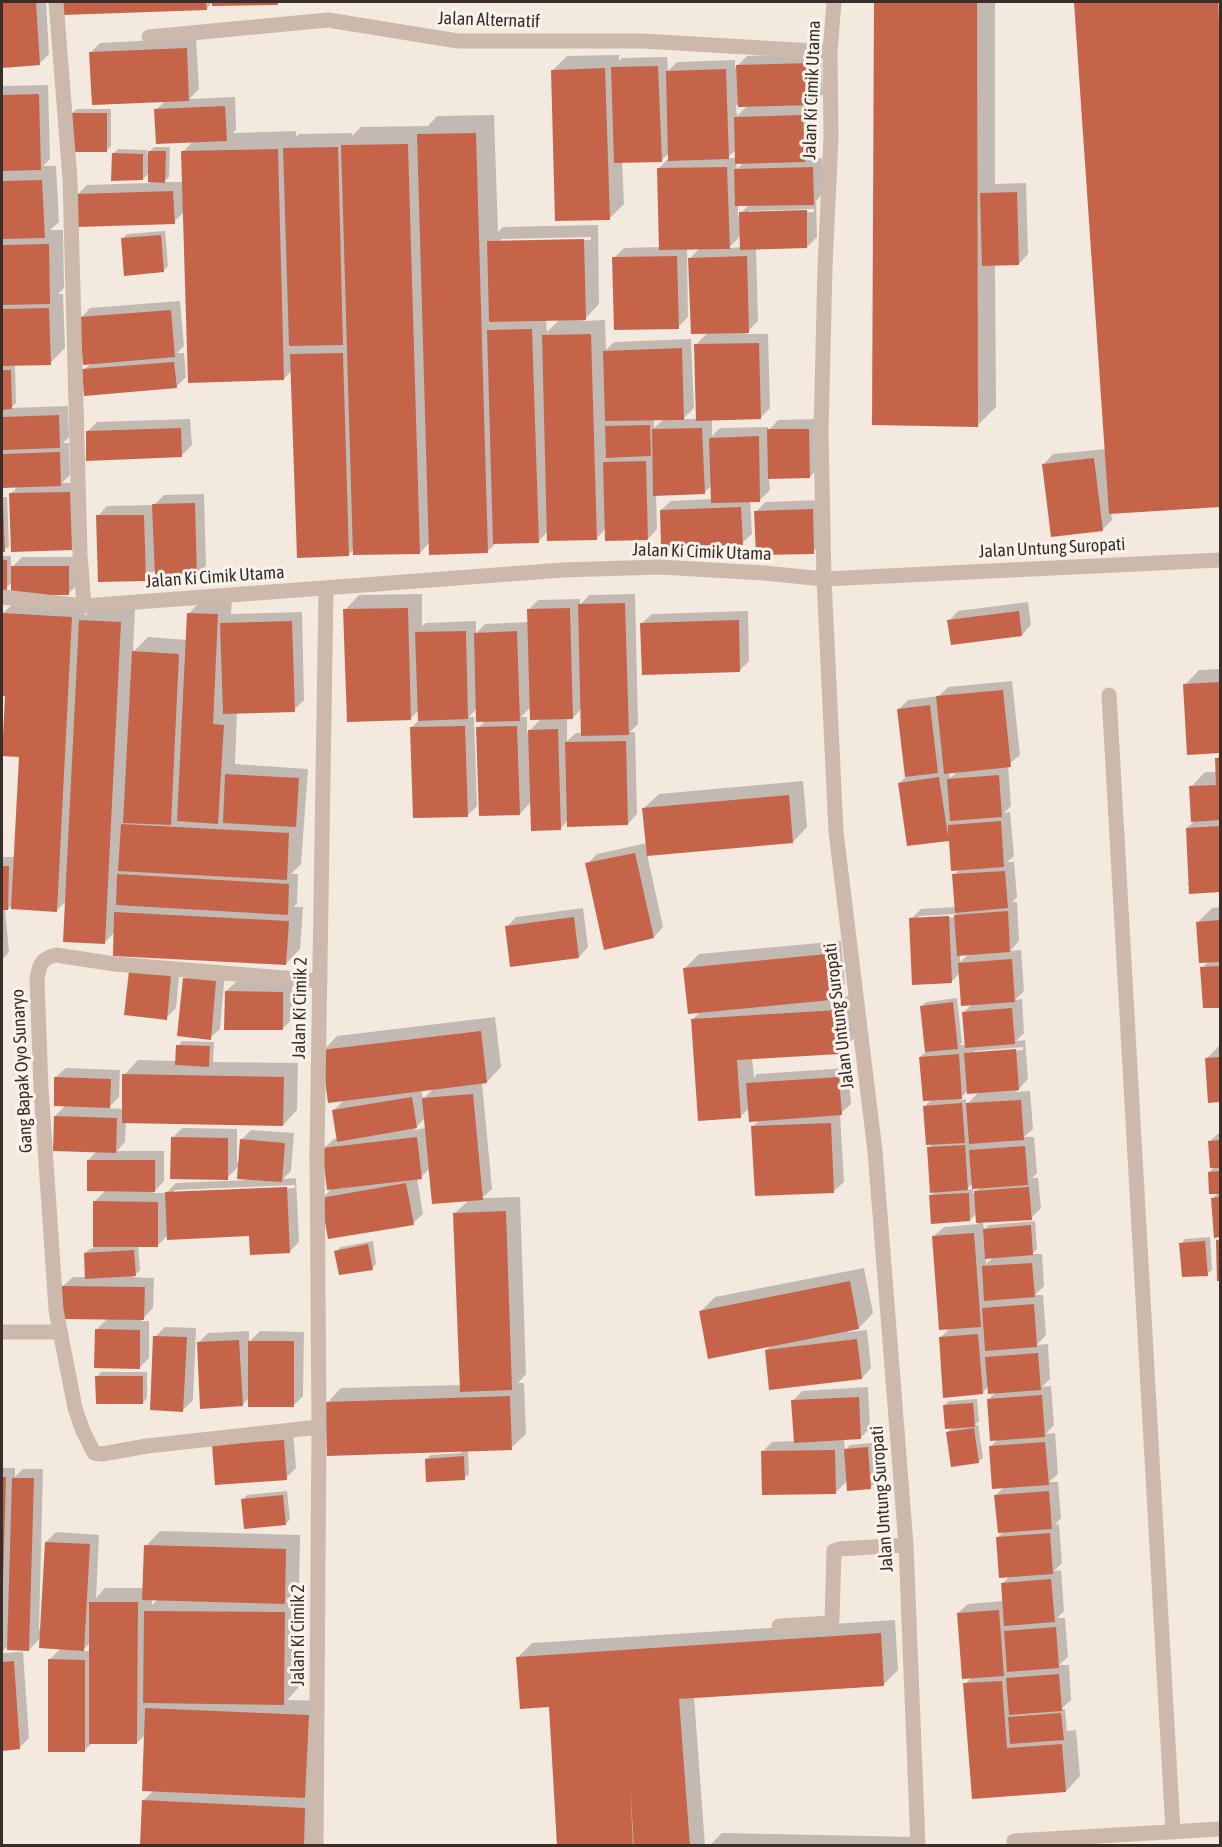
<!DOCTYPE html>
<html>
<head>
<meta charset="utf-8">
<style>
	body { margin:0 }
	#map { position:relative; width:1222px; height:1847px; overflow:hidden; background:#f3e9df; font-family:"Asap Condensed",sans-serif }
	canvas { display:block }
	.frame { position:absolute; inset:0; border:3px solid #392e2a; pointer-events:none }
</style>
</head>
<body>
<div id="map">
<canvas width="1222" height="1847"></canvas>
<div class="frame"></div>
</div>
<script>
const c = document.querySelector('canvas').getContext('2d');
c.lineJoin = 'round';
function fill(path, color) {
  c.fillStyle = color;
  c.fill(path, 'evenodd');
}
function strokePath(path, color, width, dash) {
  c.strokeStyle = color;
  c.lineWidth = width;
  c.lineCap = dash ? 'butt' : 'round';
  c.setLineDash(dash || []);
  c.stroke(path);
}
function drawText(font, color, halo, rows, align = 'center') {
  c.font = font + ' "Asap Condensed",sans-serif';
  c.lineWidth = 6;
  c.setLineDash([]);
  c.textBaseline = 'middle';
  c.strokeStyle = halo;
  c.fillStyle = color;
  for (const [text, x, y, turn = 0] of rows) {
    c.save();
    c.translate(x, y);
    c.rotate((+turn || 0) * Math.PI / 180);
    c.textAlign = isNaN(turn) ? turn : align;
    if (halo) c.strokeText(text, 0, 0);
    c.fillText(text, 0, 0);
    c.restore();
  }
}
const shadow = new Path2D(`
	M2,2H46L49,54L39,64L2,66Z
	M64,2H279L277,4H213V2L206,9L64,14Z
	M876,2H995V184L1026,183L1028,254L1019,264H995L996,407L977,426L873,424Z
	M1076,2H1220V505L1111,512L1112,520L1102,530L1044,464L1053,454L1106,449Z
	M196,38L199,89L189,99L235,97L236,129L233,133L296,131V137L299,134L352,133V136L361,127L428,126L437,116L494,115L498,232L503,227L598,225L599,304L583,321L605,320L606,350L614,342L691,339L694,408L683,419H698L696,345L708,332L690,258L700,248H687L688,317L678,327L614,258L624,248L661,247L658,169L668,159L670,152L661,161H622L624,204L609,219L552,71L567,56L619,55V61L622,58L667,57L668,71L677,62L735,60V68L747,56L821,54L823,94L813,104L814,150L806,158H822L823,193L816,201L817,237L807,247L756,248L758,321L745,334H768L770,408L760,418L712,419V436L720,428L768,427V431L778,420L818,419L819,467L810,477L769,478L770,490L760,500H750L752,534L742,543L661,510L671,501L712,499V485L704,493L656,494L657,529L648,539L606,528L596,539L548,531L538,542H497L488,551L430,542L420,553L354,549L349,554L292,370L284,379L184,212L174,222L77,195L87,185L149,183L150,172L143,179L113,154L118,149L147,150V154L154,147H170L169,177L163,182H184L183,152L194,140L156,110L166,100L90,53L100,43ZM736,105H748L737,116ZM736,149L737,158H728ZM736,162H744L737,169ZM738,205H749L738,216ZM814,209V212L749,214V211ZM741,235L742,247L729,248ZM591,237V240L501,242V239ZM560,319L547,332L546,320ZM654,419H664L654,428Z
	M48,85L50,159L43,166H56L59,222L50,230H63L64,288L58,294H63L65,348L50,363L15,364L16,403L11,408L68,406L69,437L63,443H69L70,475L62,483H80L81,539L72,549L11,493L19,486H2V86Z
	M77,109H111V146L106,151L72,113Z
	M165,231L168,266L163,271L122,239L127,234Z
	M180,301L184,346L177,353H184L186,377L176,387L84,370L91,363L81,318L90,308Z
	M190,419L192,445L182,455L87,432L97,422Z
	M204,494L206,566L196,576L156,569L145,580L98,516L107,506L154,505L164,495Z
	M2,497H7L9,546L4,550H2Z
	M822,500L823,542L813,552L756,512L765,502Z
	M2,556H11V568L22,557H78V584L69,593L12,582L6,588H2Z
	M422,594V626L426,623L476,621V633L485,624L529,622L528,610L538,600L580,599V605L589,595L635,594L638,724L630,732H635L637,814L628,824L568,820L560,829L531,802L520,814L478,728L486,720L477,708L469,717H474L477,806L468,815L411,728L419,720V710L410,719L345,610L359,595ZM531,707L542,718L527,733V717H521ZM582,708L583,733H576L567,741V718H573Z
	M18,599L86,603L85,616L95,606L135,608L133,652L148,637L187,640L189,613L203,599L232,600L231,614L302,612L304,700L294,710L237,712L235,764L308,769L301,864L291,874H298L297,903L294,907H303L300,949L286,964L115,932L105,942L66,901L57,910L13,904L8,909H5L9,952L2,960V857H15L20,755L7,694H2V651L3,613Z
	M1028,602L1031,625L1022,635L949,621L958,611Z
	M748,611L749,661L739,671L642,623L652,614Z
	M1220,669V752L1188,753L1185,685L1199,670Z
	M1012,681L1020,755L1008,765L1011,806L1004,813L1010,812L1014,856L1007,862H1014L1017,897L1012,902H1017L1019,941L1010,951L1021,950L1024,991L1015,1000L1022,999L1024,1033L1016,1041L1025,1040L1028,1079L1016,1092L1030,1091L1033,1129L1024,1137H1034L1037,1173L1032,1178H1038L1041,1208L1031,1218L983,1221L984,1230L989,1225L1035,1221L1037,1249L1032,1254H1042L1044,1286L1035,1295H1043L1046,1335L1037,1345L1048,1344L1050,1379L1042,1387L1051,1386L1054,1425L1046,1434L1055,1433L1058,1474L1049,1482H1058L1061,1518L1055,1525L1059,1524L1062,1563L1054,1571L1061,1570L1064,1611L1057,1618H1065L1068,1657L1059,1665H1069L1071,1700L1061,1709H1065L1067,1731L1076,1730L1080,1776L1066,1791L973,1797L965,1684L972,1677L958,1613L968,1604L1003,1601L1002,1584L1010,1576L997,1538L1004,1531L996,1495L1004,1487L990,1447L999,1438L988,1400L996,1392L989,1386L982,1393L940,1338L951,1327L934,1236L944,1227L978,1224L977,1213L970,1220L931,1196L936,1191L929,1148L933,1143L924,1107L932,1099L920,1057L927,1051L922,1006L926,1002L957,998L962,1043L959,1045H967L964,1012L972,1004L960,973L951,982L911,919L921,909L956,907L954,875L960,869L950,839L899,783L907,776L899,709L908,700L939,696L948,687ZM958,771L950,778L949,772ZM956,914V917L919,919V916ZM960,954H969L960,962ZM1023,1047V1050L974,1054V1051ZM968,1090L980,1091L966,1105V1099L959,1100ZM973,1183L980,1187L973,1194V1189L966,1190ZM986,1257H994L986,1264Z
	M1220,755V891L1191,892L1187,828L1196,820L1191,787L1205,772H1217L1216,759Z
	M803,781L807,827L793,842L647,854L663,927L654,937L587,864L597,854L647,843L644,808L659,794Z
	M1220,907V1006L1205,1007L1202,968L1209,961L1198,922L1212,908Z
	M583,908L588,947L579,957L507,927L516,917Z
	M841,941L845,984L832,997L851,996L854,1038L839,1053L752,1058L754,1078L757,1074L848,1068L851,1104L840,1114L844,1182L834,1191L753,1126L760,1120L750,1107L741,1116L693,1019L701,1011L685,968L699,954Z
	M180,966L176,1008L166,1018L126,1013Z
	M194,969L225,972L220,1029L210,1038L185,979Z
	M236,982L292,983V1019L282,1029L226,991Z
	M495,1017L501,1067L487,1082L482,1083L492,1189L482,1198L520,1197L526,1374L518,1383H524L526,1434L511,1448L468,1450L469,1474L464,1478L426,1459L431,1455L461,1453V1450L327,1403L341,1388L461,1385L455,1213L469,1200L430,1168L421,1177L417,1178L423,1214L413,1223L323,1198L333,1187L324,1148L334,1139L338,1138L334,1110L345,1099L323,1051L337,1036ZM434,1088L423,1099L421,1090ZM425,1118L426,1128L414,1130L420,1123Z
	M182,1041L214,1042L213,1062L298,1063L297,1110L283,1125L126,1122L125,1142L117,1151H164V1181L153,1193H166L176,1183L247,1180L239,1166L227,1178L172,1138L182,1128L237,1129V1162H240L241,1140L251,1130L294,1133L291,1171L283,1179L296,1178L299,1242L289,1252L250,1234L168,1235L157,1246H138L140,1270L133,1277L154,1278L153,1308L141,1321H149V1358L139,1368L96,1330L108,1318L63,1286L73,1277H86L85,1253L90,1249L94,1248V1202L106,1190L88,1160L97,1151L55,1116L66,1105L56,1077L66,1068L120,1070L119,1097L108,1108L123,1109L124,1075L138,1060L177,1061L178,1046ZM295,1185V1188L174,1193V1190Z
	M1220,1045V1101H1209L1207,1058Z
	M1220,1132V1236H1215L1213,1198L1219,1192L1209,1172L1215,1166L1210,1141Z
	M1210,1237L1212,1270L1207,1274L1181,1244L1185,1239Z
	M1220,1238V1280H1219L1217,1241Z
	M373,1241L376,1264L372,1268L336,1251L341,1247Z
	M864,1268L873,1313L859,1328L847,1330L848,1332L867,1330L871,1368L862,1378L766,1350L772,1345L700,1312L715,1297Z
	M165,1327L196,1328L193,1400L183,1410L155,1337Z
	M249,1331V1342L260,1331L304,1332L303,1396L293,1406L250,1397L242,1405L198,1343L208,1333Z
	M101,1372H147V1398L143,1403L97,1377Z
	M868,1387L870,1428L860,1438L844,1439L845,1450L850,1445L872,1443L875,1483L870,1487L848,1480L836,1492L762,1452L772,1442L795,1441L793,1401L802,1391Z
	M977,1399L979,1421L975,1425H978L983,1458L978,1462L948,1432L953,1427L944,1406L949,1401Z
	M293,1431L296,1468L286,1478L214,1446Z
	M2,1468H15V1477L23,1469H43L39,1629H41L46,1542L56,1532L99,1535L96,1598L105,1588H144L146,1546L160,1531L300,1535L299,1588L289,1598H298V1688L287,1700L323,1701L319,1782L308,1793L319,1794L309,1846H169L143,1801L154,1790L146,1734L137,1743H92L84,1751L49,1660L61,1648L41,1637L29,1650L9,1644L2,1652ZM152,1599H158L152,1605ZM90,1642V1651H82L86,1647Z
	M287,1491L290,1519L286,1524L243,1500L247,1495Z
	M895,1620L898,1670L884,1684L694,1696L705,1846H559L550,1705L518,1657L532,1643Z
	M23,1652L29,1738L19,1748L2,1749V1653Z
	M722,1833L917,1837V1846H709Z`);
const building = new Path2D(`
	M2,2H36L40,65L2,68Z
	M62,2H206L207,10L63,15Z
	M212,2H278V5L212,6Z
	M874,2H977L978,427L872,425Z
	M1074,2H1218L1220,40V507L1109,514Z
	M187,48L189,101L92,105L89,52Z
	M812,63L814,105L738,107L736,65Z
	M658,66L662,162L614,163L611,67Z
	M605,68L610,220L555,221L551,70Z
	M726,69L729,159L668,161L666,71Z
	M39,94L41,170L2,171V95Z
	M225,106L227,141L156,144L154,109Z
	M71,113H107V152H71Z
	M803,115L805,162L735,164L734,117Z
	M476,133L488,553L429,555L417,134Z
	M408,144L420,554L353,555L341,145Z
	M338,147L343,345L289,346L283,148Z
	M278,149L284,380L188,383L181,151Z
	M148,151H166L165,183L148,182Z
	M112,153L143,154V180L111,181Z
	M727,167L730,249L659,250L657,168Z
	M813,167L814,205L735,206L734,169Z
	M42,180L45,238L2,239V181Z
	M173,191L175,224L77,227L76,194Z
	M1017,192L1019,265L982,266L980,193Z
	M807,210V248L740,250L739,212Z
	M161,235L164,272L124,276L121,238Z
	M584,239L586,320L489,322L487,241Z
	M49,244L50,304L2,305V245Z
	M677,256L679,329L614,330L612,257Z
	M747,256L749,333L691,334L688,258Z
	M49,308L51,365L2,366V309Z
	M171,310L175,357L83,365L79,317Z
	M532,329L539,543L493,544L487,330Z
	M591,334L597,540L547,541L542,335Z
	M759,343L761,419L696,421L694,344Z
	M682,348L684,420L605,421L603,351Z
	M343,353L349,556L297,558L290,354Z
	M174,362L177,388L84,396L82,369Z
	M2,370H11L12,409L2,410Z
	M59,415L60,448L2,450V417Z
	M650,425L651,456L606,458L605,426Z
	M181,428L182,457L86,461V431Z
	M702,428L705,494L653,496L652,429Z
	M767,429H809L810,478L768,479Z
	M759,436L760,502L711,503L709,438Z
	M60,452L61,486L2,488V454Z
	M1094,458L1103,531L1051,537L1042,464Z
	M646,461L648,540L605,541L603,462Z
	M70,492L72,550L11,552L9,493Z
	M195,503L197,577L155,578L152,504Z
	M2,505H3L5,552H2Z
	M741,507L743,545L661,547L660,510Z
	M813,509L814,554L756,555L754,511Z
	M96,515H144L146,581L98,582Z
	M2,560H7V590H2Z
	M11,566H69V595H11Z
	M625,603L629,735L581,736L578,604Z
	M408,608L411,720L347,722L343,609Z
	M570,608L573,719L530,720L527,609Z
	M1019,611L1022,636L951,645L947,620Z
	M2,613L72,617L57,912L11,909L19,757L2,756L5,696H2Z
	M187,613L218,614L213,724L224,725L218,824L177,821Z
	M79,620L121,622L105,944L63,942Z
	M739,620L740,672L642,675L640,623Z
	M292,621L295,712L223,714L220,623Z
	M466,631L468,719L418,721L415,632Z
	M517,631L520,721L476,722L474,633Z
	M132,651L179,654L171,825L123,823Z
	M1220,682V753L1187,755L1183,684Z
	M1003,690L1011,767L944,774L936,696Z
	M930,705L938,773L905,777L897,709Z
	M465,726L468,817L413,818L410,727Z
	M517,726L520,815L479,816L476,727Z
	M558,729L561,830L531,831L528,730Z
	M626,741L628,825L567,827L565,742Z
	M1215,758H1220V820L1191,822L1189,786L1216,785Z
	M225,774L299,778L296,827L223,823Z
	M999,775L1002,817L950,821L947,779Z
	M939,777L948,836V825L1001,821L1004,867L951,871L949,841L907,846L898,783Z
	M789,795L793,843L647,856L642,808Z
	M121,824L289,833L287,880L118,871Z
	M1220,826V892L1189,894L1186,828Z
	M635,853L654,938L604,950L585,863Z
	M2,866H9L8,910H2Z
	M1005,871L1008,908L955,913L952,874Z
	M117,874L289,884L288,915L116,905Z
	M1008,911L1010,952L957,956L954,915Z
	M114,912L289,921L286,965L113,956Z
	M949,916L952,983L912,985L909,918Z
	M574,917L579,958L510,967L505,926Z
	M1220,920V962L1199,963L1196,922Z
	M827,954L831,1000L688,1014L683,968Z
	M1012,959L1015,1002L961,1006L958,963Z
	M1220,966V1008H1203L1200,967Z
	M129,971L171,975L167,1020L124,1015Z
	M183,978L216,981L211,1040L177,1036Z
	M225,991L283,992V1030H224Z
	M953,1002L958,1049L925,1052L920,1006Z
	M1012,1008L1015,1044L965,1048L962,1012Z
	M837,1010L840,1054L737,1060L741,1118L698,1121L691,1019Z
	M481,1031L487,1083L328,1103L321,1050Z
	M176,1045L210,1046L209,1067L175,1065Z
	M1016,1049L1019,1090L967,1094L964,1053Z
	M959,1054L962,1099L923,1101L919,1057Z
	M1220,1057V1102L1208,1103L1205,1058Z
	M122,1074L284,1077L283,1126L122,1123Z
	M54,1077L111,1079L110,1108L54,1106Z
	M839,1077L842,1115L749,1122L746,1083Z
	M473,1094L483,1200L432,1204L422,1098Z
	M412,1097L417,1128L337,1142L332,1110Z
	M1021,1100L1024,1140L969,1144L966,1103Z
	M962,1103L965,1143L926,1145L923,1106Z
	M54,1116L117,1118L116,1153L53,1151Z
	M831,1123L834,1193L755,1196L751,1126Z
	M171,1137L228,1138V1180L170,1179Z
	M417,1137L422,1179L327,1190L322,1148Z
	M240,1139L285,1143L282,1182L237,1179Z
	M1220,1140V1168H1210L1208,1141Z
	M965,1145L968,1190L930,1193L927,1147Z
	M1025,1146L1028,1185L972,1189L969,1150Z
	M87,1160H155V1192L87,1191Z
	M1220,1171V1194H1209L1208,1172Z
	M406,1183L414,1225L328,1239L321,1198Z
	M287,1187L290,1253L250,1255L249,1236L167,1240L165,1192Z
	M1029,1187L1032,1220L976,1223L974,1191Z
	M969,1193L970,1221L931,1224L929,1195Z
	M1220,1197V1237L1214,1238L1211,1198Z
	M93,1201L158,1202V1247H93Z
	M506,1211L512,1390L460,1392L453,1213Z
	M1031,1225L1033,1255L985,1259L983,1229Z
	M974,1233L981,1327L939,1330L932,1236Z
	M1216,1240H1220V1281H1217Z
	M1205,1241L1208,1276L1182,1277L1179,1243Z
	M368,1244L373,1270L339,1275L334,1251Z
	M134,1250L136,1276L85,1279L84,1253Z
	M1032,1263L1035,1297L984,1301L982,1266Z
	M850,1281L859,1329L708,1359L699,1311Z
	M62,1286L145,1287L144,1320L61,1319Z
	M1034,1304L1037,1347L985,1351L982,1308Z
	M95,1329L140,1330V1369L94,1368Z
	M978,1334L983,1394L943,1398L939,1337Z
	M153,1336L187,1337L183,1412L150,1410Z
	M857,1339L862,1379L769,1390L765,1350Z
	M239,1340L243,1406L200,1409L197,1342Z
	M248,1341H294V1407H248Z
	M1038,1353L1041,1390L988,1394L985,1357Z
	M95,1376H143V1404H96Z
	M1042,1395L1045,1437L990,1441L987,1399Z
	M510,1396L512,1450L327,1456L325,1402Z
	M859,1397L861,1439L794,1443L791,1400Z
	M973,1403L975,1427L945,1429L943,1405Z
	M974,1428L979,1463L951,1467L946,1432Z
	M284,1440L287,1480L215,1485L212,1445Z
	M1045,1442L1049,1485L992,1489L989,1446Z
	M868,1447L871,1489L847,1491L844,1449Z
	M835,1450L836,1494L762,1495L761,1451Z
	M464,1456L465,1480L426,1482L425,1459Z
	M2,1477H6L3,1584H2Z
	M12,1478H34L29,1651L7,1650Z
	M1049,1491L1052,1529L998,1533L994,1495Z
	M283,1495L286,1525L244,1529L241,1499Z
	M1050,1533L1053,1574L999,1578L996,1537Z
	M45,1542L90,1544L84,1651L39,1648Z
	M144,1545L286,1549L285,1604L142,1600Z
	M1051,1579L1055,1622L1004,1626L1001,1583Z
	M89,1602H138L137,1744H89Z
	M999,1610L1004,1676L962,1679L957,1613Z
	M144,1611L285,1612L284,1705L143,1703Z
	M1056,1627L1059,1668L1007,1672L1004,1631Z
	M881,1633L884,1686L679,1699L690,1846H634L630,1785L633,1846H557L549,1707L520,1709L516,1657Z
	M48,1659L85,1660V1752H48Z
	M14,1661L20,1749L2,1751V1662Z
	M1059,1674L1062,1711L1009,1715L1006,1678Z
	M1002,1681L1007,1748L1062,1744L1066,1792L972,1799L963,1683Z
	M145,1708L309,1715L305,1798L142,1791Z
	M1061,1713L1064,1740L1010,1744L1008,1717Z
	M142,1800L305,1808L304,1846H140Z`);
const minor = new Path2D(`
	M56,2L70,179L80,554L84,606
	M149,37L328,20L458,41H643L830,52
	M2,597L84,606L563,570L660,567L764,573L824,579L821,432L825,267L831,137L830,52L834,2
	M1109,695L1173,1831
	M320,981L115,964L56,955C40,959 39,966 37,980L41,1088L56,1310L75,1408L83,1431L94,1453L102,1454L147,1446L319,1427L317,1152L326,589
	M2,1332H60
	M779,1626L831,1623L832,1620L834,1551L839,1549L906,1545
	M1014,1841L1220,1829
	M316,1844L319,1427
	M918,1846L906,1545L875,1151L836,832L824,579L1220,560`);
const streetNames = [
	["Jalan Alternatif",489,20,2],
	["Jalan Ki Cimik Utama",812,90,-88],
	["Jalan Untung Suropati",1052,548,-3],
	["Jalan Ki Cimik Utama",702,552,2],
	["Jalan Ki Cimik Utama",215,577,-4],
	["Jalan Ki Cimik 2",300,1008,-89],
	["Jalan Untung Suropati",839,1016,-97],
	["Gang Bapak Oyo Sunaryo",22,1071,-93],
	["Jalan Untung Suropati",882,1499,-94],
	["Jalan Ki Cimik 2",298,1635,-90]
];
fill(shadow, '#0003');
fill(building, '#c6644a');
strokePath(minor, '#ccb9ab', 15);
drawText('18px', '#392e2a', '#faf3ec', streetNames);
</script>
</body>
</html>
